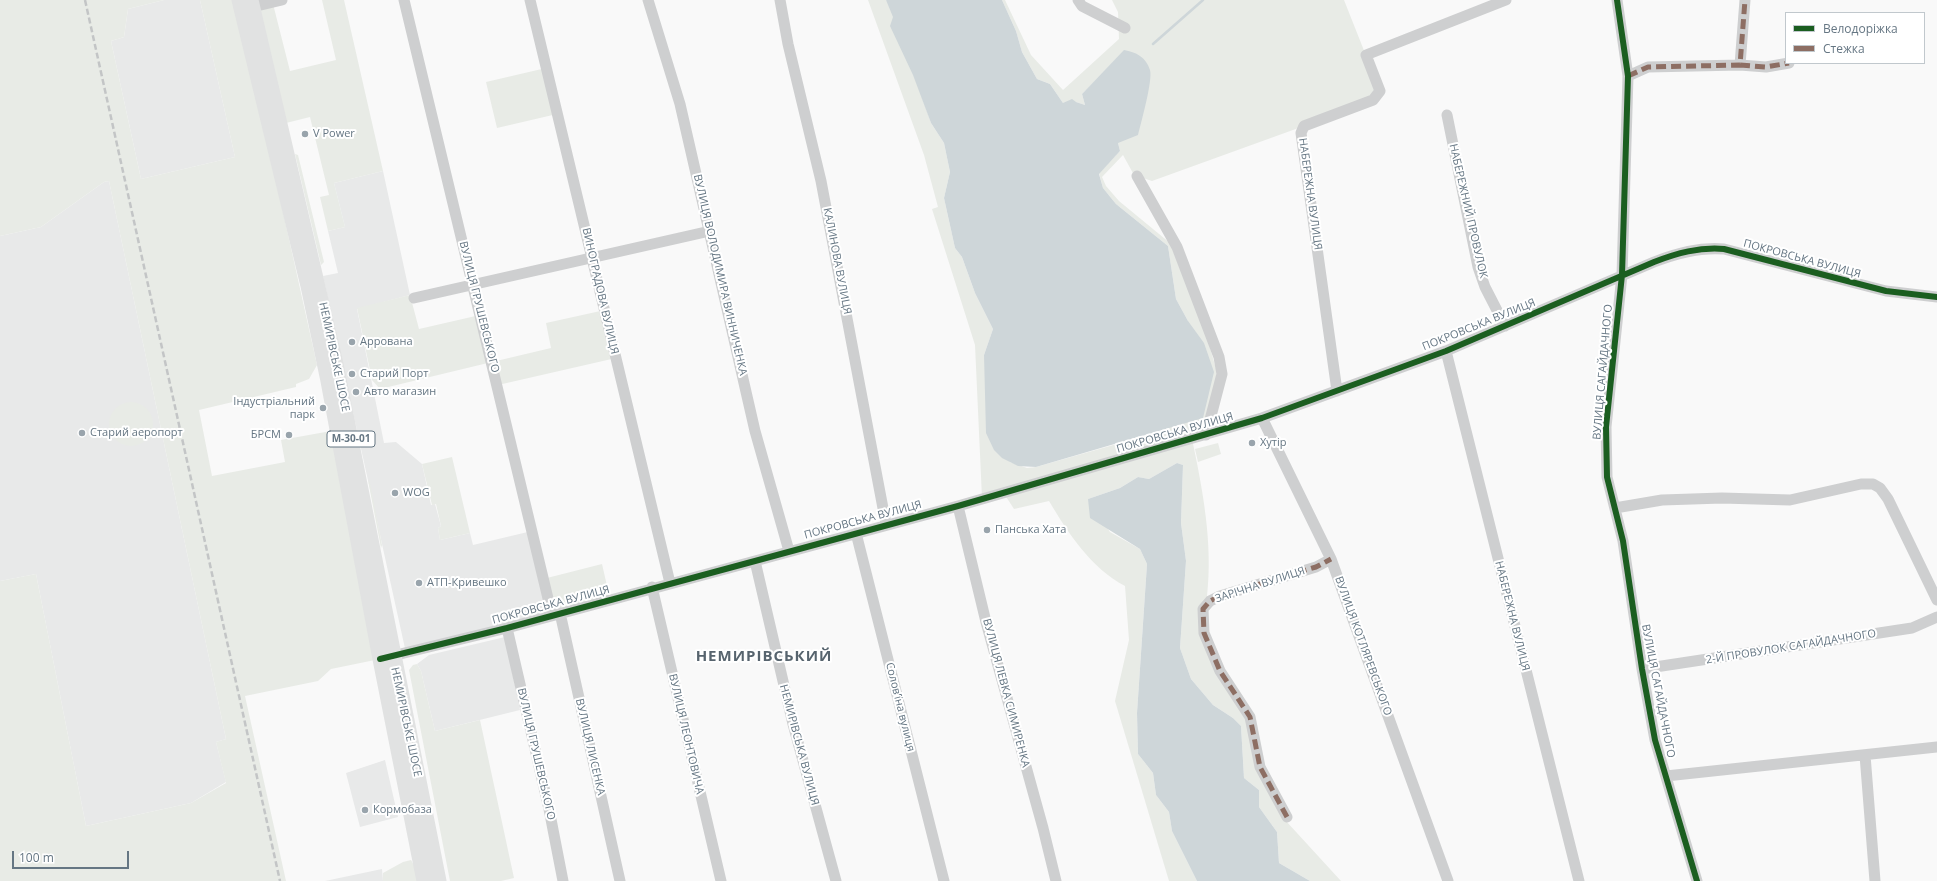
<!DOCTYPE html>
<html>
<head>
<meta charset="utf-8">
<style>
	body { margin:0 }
	#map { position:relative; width:1937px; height:881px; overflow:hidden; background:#f9f9f9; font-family:"Open Sans",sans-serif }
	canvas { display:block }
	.legend { position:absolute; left:1785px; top:12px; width:140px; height:52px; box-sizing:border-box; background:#fff; border:1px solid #c1c8cd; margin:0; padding:5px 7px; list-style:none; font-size:12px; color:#657683 }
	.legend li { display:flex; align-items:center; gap:8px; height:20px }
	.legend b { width:20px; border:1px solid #c1c8cd }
	.scale { position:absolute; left:12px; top:851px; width:117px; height:18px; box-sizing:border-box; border:2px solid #657683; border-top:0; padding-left:5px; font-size:12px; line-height:14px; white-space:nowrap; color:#657683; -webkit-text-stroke:3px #fff; paint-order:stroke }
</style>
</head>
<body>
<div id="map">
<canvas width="1937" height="881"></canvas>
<ul class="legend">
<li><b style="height:5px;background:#1b5e20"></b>Велодоріжка</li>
<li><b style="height:5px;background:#8d6e63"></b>Стежка</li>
</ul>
<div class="scale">100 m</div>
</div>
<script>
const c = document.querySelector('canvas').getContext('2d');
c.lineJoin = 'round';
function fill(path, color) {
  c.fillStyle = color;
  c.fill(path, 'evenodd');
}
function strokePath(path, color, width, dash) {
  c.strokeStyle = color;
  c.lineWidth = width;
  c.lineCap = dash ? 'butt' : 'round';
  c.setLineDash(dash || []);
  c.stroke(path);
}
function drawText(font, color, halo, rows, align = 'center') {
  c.font = font + ' "Open Sans",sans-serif';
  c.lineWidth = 4;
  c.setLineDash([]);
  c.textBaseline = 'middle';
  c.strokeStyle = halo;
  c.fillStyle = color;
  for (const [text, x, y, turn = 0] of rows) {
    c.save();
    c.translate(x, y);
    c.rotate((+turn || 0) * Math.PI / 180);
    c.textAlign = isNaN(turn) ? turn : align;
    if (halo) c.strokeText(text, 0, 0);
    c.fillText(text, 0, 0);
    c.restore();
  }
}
const built = new Path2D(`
	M164,0H200L235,157L141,179L111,41L124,37L128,9Z
	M383,171L410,295L357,309L384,443L396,442L422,464L431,505L435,504L441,526L438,528L440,540L470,533L473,545L532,531L552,615L406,653L323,276L338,273L328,231L345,227L334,183Z
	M109,181L226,739L216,742L226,782L191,803L86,826L36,574L0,581V236L41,227L104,182Z
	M505,637L520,710L435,731L421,671L417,664L429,655Z
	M385,760L398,817L360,827L346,773Z
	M382,869L383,881H325Z`);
const green = new Path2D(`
	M0,0H164L128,9L124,37L111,41L141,179L235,157L200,0H233L263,122L317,365L309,379L296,384V387L199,410L212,476L285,462L281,440L331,431L375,660L331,669L318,681L245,696L286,881H0V581L36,574L86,826L191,803L226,783L216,742L226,739L109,181L104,182L41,227L0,236Z
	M257,0H272L290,71L336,60L322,0H344L383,171L334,183L345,227L328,231L320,197L329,195L310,117L286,123Z
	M868,0H886L890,6L931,123L944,143L950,172L944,198L955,248L962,257L975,293L993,329L984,355L1010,462L1027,468L1036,467L1166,430L1188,321L1176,299L1168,246L1116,204L1103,188L1099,173L1120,151L1118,143L1124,51L1082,94L1085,105L1076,102L1063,103L1050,84L1037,79L1022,52L1016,31L1002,0H1005L1031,55L1063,90L1119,39L1118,12L1112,0H1344L1380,91L1304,126L1152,181L1134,175L1123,155L1102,177L1106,186L1119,201L1170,243L1208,341L1217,372L1206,435L1192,439C1203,491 1213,544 1207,596C1206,608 1203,621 1200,632L1247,718L1286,821L1341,881H1310L1279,863L1277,832L1259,807V790L1244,778L1241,726L1233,718L1213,705L1191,679L1180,648L1186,561L1181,523L1183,465L1177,463L1149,479L1138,477L1120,488L1088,499L1110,532L1140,549L1147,564L1137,713L1138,754L1153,773L1156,795L1169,812L1172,831L1197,881H1169L1115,701L1129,640L1125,586C1091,568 1068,533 1049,501L1014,509L1003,492L982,498L975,345L932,209L938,207L924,155Z
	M546,68L557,114L497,128L486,82Z
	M295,154L298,155L324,262L321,265Z
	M410,295L419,329L480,315L492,362L551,348L546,323L605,310L616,358L498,385L492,362L380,389L372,380L357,308Z
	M109 424a22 22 0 1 1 44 0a22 22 0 1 1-44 0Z
	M1218,443L1221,454L1198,462L1195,449Z
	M452,457L470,533L440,540L438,528L441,526L436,504L432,505L422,464Z
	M368,480L370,483L382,545L381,548Z
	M602,564L610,599L552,615L543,579Z
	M417,664L421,671L435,731L480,720L514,878L501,881H450L409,670L413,665Z
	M411,860L415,867L419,881H383V873L403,862Z`);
const water = new Path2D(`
	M886,0H1002L1016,31L1022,52L1037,79L1050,84L1063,103L1072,99L1076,102L1085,105L1082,94L1124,50C1136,52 1146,57 1150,70C1153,80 1141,123 1138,135L1118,143L1120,151L1099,174L1103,188L1116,204L1168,246L1176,299L1188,321L1204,343L1214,372L1203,418L1036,467L1018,466L1002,458L994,450L986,433L984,355L993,329L975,293L962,257L955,248L944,198L950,172L944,143L931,123L913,75L890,26L893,17Z
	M1177,463L1183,465L1181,523L1186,561L1180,648L1191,679L1213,705L1233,718L1241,726L1244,778L1259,790V807L1277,832L1279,863L1310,881H1197L1172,831L1169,812L1156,795L1153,773L1138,754L1137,713L1147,564L1140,549L1090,518L1088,499L1120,488L1138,477L1149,479Z`);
const stream = new Path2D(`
	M1153,44L1203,0`);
const minor = new Path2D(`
	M251,0L261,5L282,0
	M404,0L552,615
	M530,0L670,583
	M648,0L680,104L755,431L789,551
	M780,0L788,44L821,181L886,524
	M1078,0L1082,6L1125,28
	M1617,0L1628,76L1622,275L1606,427L1607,477L1623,541L1642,669L1655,740L1697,881
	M1740,65L1766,67L1789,63
	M1628,76L1648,67L1740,65L1745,0
	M1447,115L1478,267L1485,287L1505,326
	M1137,176L1177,247L1219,357L1222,374L1206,435
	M414,298L710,231
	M1446,351L1579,881
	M1337,391L1301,133L1304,126L1373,100L1380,91L1366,55L1506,0
	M1262,418L1331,559L1448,881
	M958,506L986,622L1043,828L1056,881
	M1615,508L1662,500L1722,498L1790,500L1861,484H1873L1880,488L1888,499L1937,600
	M856,533L944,881
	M755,561L793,724L836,881
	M652,587L721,881
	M560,613L620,881
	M507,628L549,809L563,881
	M388,657L507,628L755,561L958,506L1262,418L1446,351L1654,262C1677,253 1699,247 1724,249L1886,291L1937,297
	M1642,669L1912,628L1937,617
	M1865,755L1875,881
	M1666,776L1937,747
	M1287,817L1260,767L1250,717L1220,671L1204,633L1203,609L1210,601L1220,596L1316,567L1331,559`);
const major = new Path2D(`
	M239,0L308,286L328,381L380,659L424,881
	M251,0L336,364L439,881`);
const rail = new Path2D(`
	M85,0L280,881`);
const quiet = new Path2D(`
	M1740,65L1766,67L1789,63
	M1628,76L1648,67L1740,65L1745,0
	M1287,817L1260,767L1250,717L1220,671L1204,633L1203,609L1210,601L1220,596L1316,567L1331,559`);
const cycleway = new Path2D(`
	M1617,0L1628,76L1622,275L1606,427L1607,477L1623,541L1642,669L1655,740L1697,881
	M380,659L507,628L755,561L958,506L1262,418L1446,351L1654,262C1677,253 1699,247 1724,249L1886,291L1937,297`);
const markers = [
	[305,134,4,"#99a4ac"],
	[352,342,4,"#99a4ac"],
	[352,374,4,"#99a4ac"],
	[356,392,4,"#99a4ac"],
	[323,408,4,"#99a4ac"],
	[82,433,4,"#99a4ac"],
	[289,435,4,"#99a4ac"],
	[1252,443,4,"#99a4ac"],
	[395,493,4,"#99a4ac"],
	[987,530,4,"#99a4ac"],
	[419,583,4,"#99a4ac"],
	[365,810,4,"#99a4ac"]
];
const shields = [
	[351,439,48]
];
const shieldNames = [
	["М-30-01",351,439]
];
const poiNames = [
	["V Power",313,134],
	["Аррована",360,342],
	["Старий Порт",360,374],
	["Авто магазин",364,392],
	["Індустріальний",315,402,"right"],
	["парк",315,415,"right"],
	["Старий аеропорт",90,433],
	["БРСМ",281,435,"right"],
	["Хутір",1260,443],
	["WOG",403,493],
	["Панська Хата",995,530],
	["АТП-Кривешко",427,583],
	["Кормобаза",373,810]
];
const streetNames = [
	["НАБЕРЕЖНА ВУЛИЦЯ",1310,194,82],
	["НАБЕРЕЖНИЙ ПРОВУЛОК",1468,211,77],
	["ПОКРОВСЬКА ВУЛИЦЯ",1802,259,15],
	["КАЛИНОВА ВУЛИЦЯ",837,261,79],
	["ВУЛИЦЯ ВОЛОДИМИРА ВИННИЧЕНКА",720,275,77],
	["ВИНОГРАДОВА ВУЛИЦЯ",600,291,77],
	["ВУЛИЦЯ ГРУШЕВСЬКОГО",479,307,76],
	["ПОКРОВСЬКА ВУЛИЦЯ",1479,325,-22],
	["НЕМИРІВСЬКЕ ШОСЕ",334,357,78],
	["ВУЛИЦЯ САГАЙДАЧНОГО",1603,372,-85],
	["ПОКРОВСЬКА ВУЛИЦЯ",1175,433,-16],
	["ПОКРОВСЬКА ВУЛИЦЯ",863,520,-15],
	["ЗАРІЧНА ВУЛИЦЯ",1260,585,-18],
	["ПОКРОВСЬКА ВУЛИЦЯ",551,605,-15],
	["НАБЕРЕЖНА ВУЛИЦЯ",1512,616,76],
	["ВУЛИЦЯ КОТЛЯРЕВСЬКОГО",1363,646,70],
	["2-Й ПРОВУЛОК САГАЙДАЧНОГО",1791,647,-9],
	["ВУЛИЦЯ САГАЙДАЧНОГО",1658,691,79],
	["ВУЛИЦЯ ЛЕВКА СИМИРЕНКА",1006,693,75],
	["Соловʼїна вулиця",900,707,76],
	["НЕМИРІВСЬКЕ ШОСЕ",406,722,78],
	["ВУЛИЦЯ ЛЕОНТОВИЧА",686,734,77],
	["НЕМИРІВСЬКА ВУЛИЦЯ",799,745,75],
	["ВУЛИЦЯ ЛИСЕНКА",590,747,77],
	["ВУЛИЦЯ ГРУШЕВСЬКОГО",536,754,77]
];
const districtNames = [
	["НЕМИРІВСЬКИЙ",764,657]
];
fill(built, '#e8e9e9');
fill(green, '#e8ebe6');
fill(water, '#ced6d9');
strokePath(stream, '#ced6d9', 2.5);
strokePath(minor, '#cecfd0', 11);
strokePath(major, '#e1e2e2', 15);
strokePath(rail, '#c3c5c6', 2.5, [6, 3]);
strokePath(quiet, '#8d6e63', 5, [10, 5]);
strokePath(cycleway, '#1b5e20', 6);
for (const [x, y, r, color] of markers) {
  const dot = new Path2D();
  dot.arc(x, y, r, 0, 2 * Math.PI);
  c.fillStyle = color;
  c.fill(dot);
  strokePath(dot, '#fff', 1.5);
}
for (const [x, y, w] of shields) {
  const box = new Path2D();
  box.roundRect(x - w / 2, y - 8, w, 16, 3);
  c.fillStyle = '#fff';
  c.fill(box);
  strokePath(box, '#657683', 1);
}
drawText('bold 10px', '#657683', null, shieldNames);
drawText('11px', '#657683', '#fff', poiNames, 'left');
drawText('11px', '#657683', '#fff', streetNames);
c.letterSpacing = '1px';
drawText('bold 15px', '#57646e', '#fff', districtNames);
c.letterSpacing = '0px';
</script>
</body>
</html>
